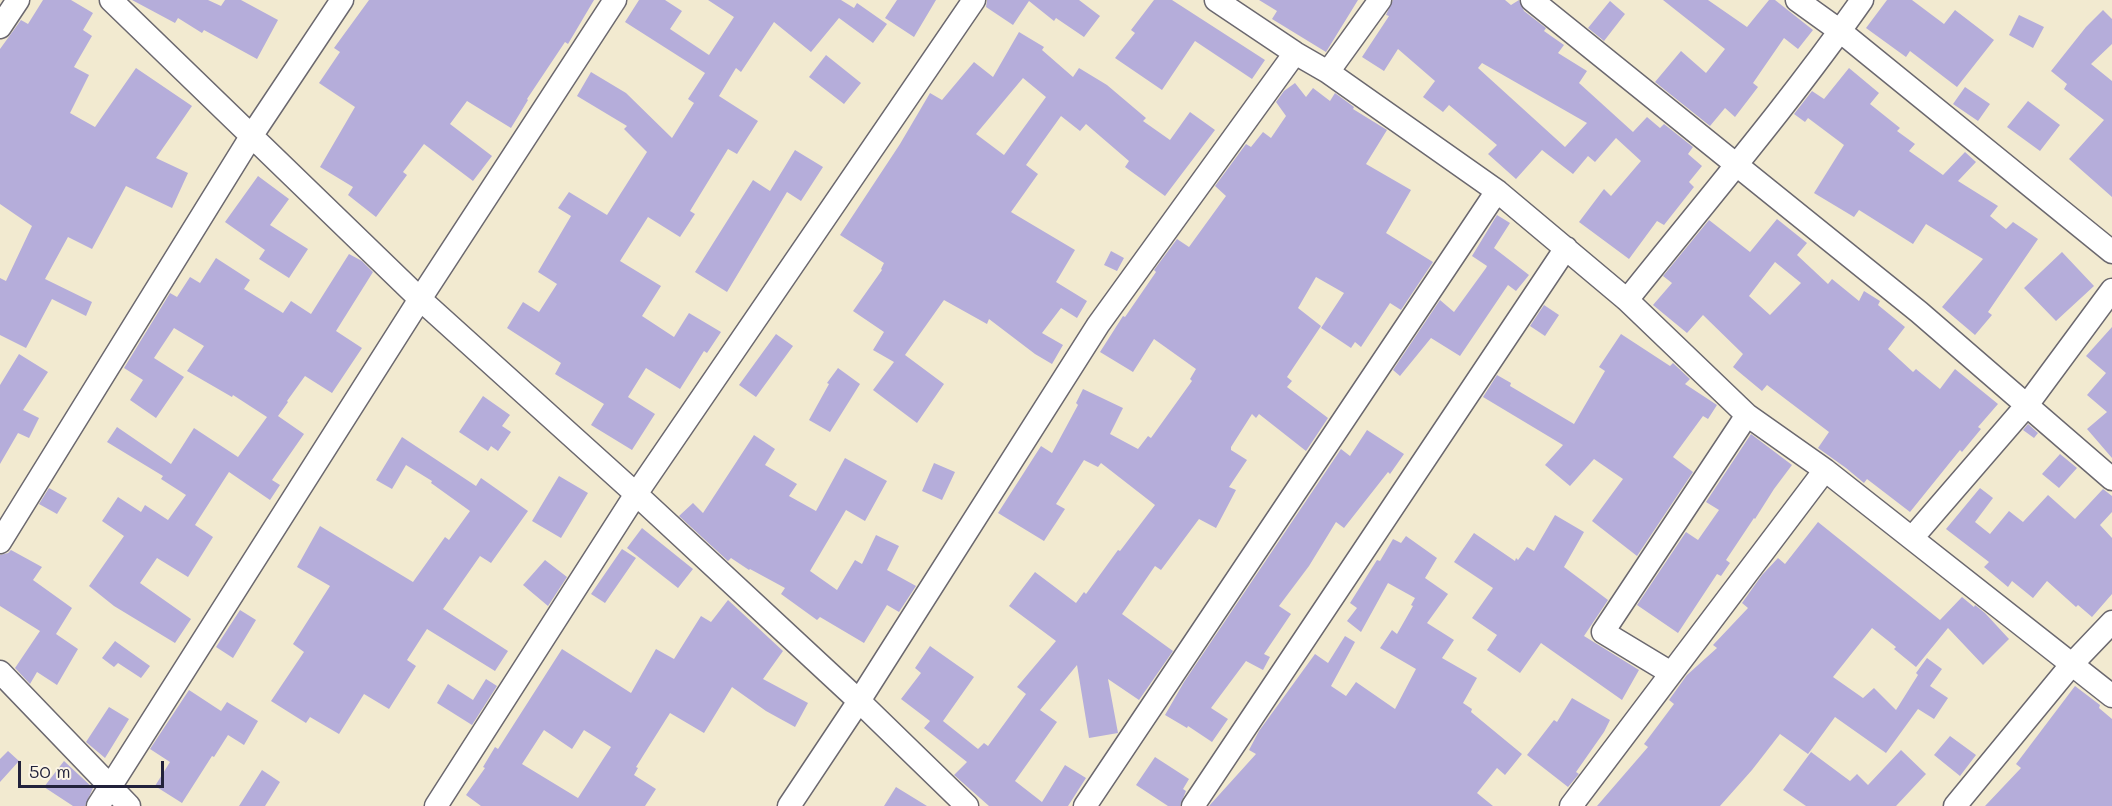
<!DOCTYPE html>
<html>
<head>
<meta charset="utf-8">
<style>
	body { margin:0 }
	#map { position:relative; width:2112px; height:806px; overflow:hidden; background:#f2ead0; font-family:Mali,sans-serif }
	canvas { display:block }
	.scale { position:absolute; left:18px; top:761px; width:146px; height:27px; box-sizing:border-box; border:3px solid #22223b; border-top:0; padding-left:8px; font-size:18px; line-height:21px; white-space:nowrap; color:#22223b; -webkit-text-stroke:4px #fcf5e5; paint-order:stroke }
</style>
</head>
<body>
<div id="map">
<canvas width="2112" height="806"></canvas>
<div class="scale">50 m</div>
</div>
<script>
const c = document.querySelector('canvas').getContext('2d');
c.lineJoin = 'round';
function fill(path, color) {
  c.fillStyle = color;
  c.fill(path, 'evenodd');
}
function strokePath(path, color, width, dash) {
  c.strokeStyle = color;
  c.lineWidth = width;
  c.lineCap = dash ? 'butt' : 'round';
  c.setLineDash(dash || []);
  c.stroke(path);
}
const building = new Path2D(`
	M43,0H71L93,13L83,30L92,36L74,67L89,75L70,113L95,127L136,68L192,106L156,158L188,173L172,208L126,186L92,249L68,237L45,279L92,302L86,316L52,299L26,348L0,335V278L6,281L32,226L0,204V49L21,20L28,24Z
	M132,0H208L221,6L225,0H241L278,20L257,59L204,30L202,33L178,18L175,23Z
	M369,0H594L568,44L565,42L527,99L528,100L511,128L467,101L450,124L492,156L473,181L424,144L403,172L407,175L376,217L348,195L353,187L320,167L355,107L319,83L340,52L334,48Z
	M639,0H665L682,11L670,29L709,55L734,17L708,0H841L854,8L857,3L887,24L873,43L839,18L811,52L774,22L741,72L736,68L719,96L758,121L737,154L728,149L690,211L695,214L680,237L648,217L620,261L661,286L642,316L674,337L689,313L721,332L707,353L704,351L680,389L646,368L628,397L655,414L632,450L591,425L604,404L555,374L561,363L507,328L523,302L539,312L557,284L538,272L571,216L558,208L569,192L607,215L647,152L624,129L627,126L577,96L591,72L626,93L672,138L694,103L688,99L705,73L625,22Z
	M897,0H936L914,37L885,18Z
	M987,0H1079L1100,16L1084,37L1056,18L1054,21L1029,1L1013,25L986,7Z
	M1154,0H1172L1265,60L1252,79L1195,41L1162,90L1115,58L1135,33L1131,30Z
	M1259,0H1358L1326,52L1272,19L1277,11Z
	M1393,0H1505L1511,5L1519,0L1524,11L1546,28L1544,31L1564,45L1558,53L1587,71L1579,83L1633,132L1647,117L1660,128L1664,124L1693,147L1688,154L1702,166L1689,182L1694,187L1664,225L1657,221L1629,259L1579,222L1604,189L1611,196L1641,161L1616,138L1595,162L1588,156L1573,174L1542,150L1516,179L1488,154L1497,145L1449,105L1443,112L1423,97L1435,81L1398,49L1384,71L1362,57L1389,16L1386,15ZM1482,63L1587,123L1565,147L1478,68Z
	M1663,0H1708L1747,27L1769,0H1775L1813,30L1798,49L1784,38L1753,83L1758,87L1735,117L1725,108L1710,126L1655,82L1681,51L1706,73L1725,49Z
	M1887,0H1912L1944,24L1955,10L1994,40L1957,87L1910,51L1906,57L1866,28Z
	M1610,1L1625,14L1604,41L1588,28Z
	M2103,10L2112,19V44L2091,64L2112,81V197L2069,159L2104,120L2064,89L2067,84L2051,71L2086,27Z
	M2019,15L2044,27L2033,48L2009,35Z
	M1019,32L1044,47L1042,50L1073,77L1079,68L1107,85L1146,118L1143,121L1170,140L1190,112L1215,130L1165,196L1125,167L1129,161L1086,124L1080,131L1061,116L1026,165L1038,174L1011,212L1075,250L1056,282L1087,301L1077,318L1061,308L1042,333L1063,345L1052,364L1035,354L989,319L987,324L944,300L905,355L944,384L917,423L873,390L894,362L873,350L884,332L853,311L882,270L881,269L884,263L840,235L900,144L930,93L942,100L974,62L993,77ZM1023,78L1046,97L1004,155L976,134Z
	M826,55L861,83L844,104L809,77Z
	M1849,68L1879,93L1870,104L1900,128L1897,131L1915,144L1909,151L1943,175L1965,152L1976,162L1958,181L1998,206L1990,216L2006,229L2013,222L2038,239L1988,312L1992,315L1975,335L1942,307L1983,259L1926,224L1913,244L1859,210L1854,217L1814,193L1844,145L1808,118L1805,122L1794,114L1812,91L1824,99Z
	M1295,83L1306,97L1313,88L1330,101L1335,93L1354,107L1353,109L1387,130L1366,164L1411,190L1386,233L1433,262L1401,310L1390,303L1361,347L1355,342L1351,348L1321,328L1344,293L1316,277L1298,308L1321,326L1287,377L1292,381L1287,387L1328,418L1306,451L1259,414L1256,418L1252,414L1231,447V450L1247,460L1229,487L1236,490L1216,528L1199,519L1161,570L1155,566L1122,614L1173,651L1139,700L1108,679L1118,733L1089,738L1077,665L1040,710L1057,722L1015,781L1042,802L1065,765L1086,778L1068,806H989L954,775L967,762L924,728L930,721L901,699L921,673L915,668L930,646L974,677L943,721L978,749L984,743L988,746L1026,694L1017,687L1056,641L1009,606L1035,572L1076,603L1084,592L1086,594L1118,550L1120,551L1155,505L1101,463L1098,467L1084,460L1056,504L1065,509L1044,541L998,513L1041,446L1052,453L1078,405L1076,403L1083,389L1123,408L1110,434L1138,449L1148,436L1151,438L1192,381L1190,379L1196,369L1154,339L1133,372L1100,352L1123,316L1125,317L1156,272L1154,270L1177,239L1189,247L1226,196L1215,186L1246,144L1251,147L1263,132L1271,138L1286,116L1276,102L1284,91Z
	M1965,87L1990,104L1978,121L1953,104Z
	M2028,101L2060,125L2040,151L2007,127Z
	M795,150L823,167L801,201L787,192L727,292L695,272L753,180L770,191Z
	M258,176L289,199L270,225L308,249L289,278L259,259L265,250L225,222Z
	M1497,215L1510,223L1494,248L1529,275L1516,291L1508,285L1460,356L1431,338L1400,376L1393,370L1440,300L1454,312L1486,268L1487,266L1472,256Z
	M1777,219L1807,243L1797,255L1828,284L1832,279L1859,301L1864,291L1880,301L1878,305L1905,327L1888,349L1913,372L1916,369L1940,389L1955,369L1998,404L1978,427L1981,429L1962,452L1960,450L1910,512L1867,479L1864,483L1846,468L1818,448L1829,432L1767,385L1762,391L1733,367L1743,354L1703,315L1687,333L1653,305L1672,283L1663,276L1709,220L1750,252ZM1775,262L1801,283L1770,315L1749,296Z
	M1111,251L1124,258L1117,271L1104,265Z
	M2062,252L2094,286L2056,321L2024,288Z
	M349,254L362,261L373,272L336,331L362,348L332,393L305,376L287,401L288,402L278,416L304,434L272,480L280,485L270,500L229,472L195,525L213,537L188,577L157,558L140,583L191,619L175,643L114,606L89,586L124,536L102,521L118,497L141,512L145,505L168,520L186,495L161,479L163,476L107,442L117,427L171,464L194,428L238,457L267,417L233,395L232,397L187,371L204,346L174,328L154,358L184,377L156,418L130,400L143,380L124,368L170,293L177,297L190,277L200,283L216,258L250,280L244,289L283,313L291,301L311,314Z
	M1544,305L1559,315L1545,336L1530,326Z
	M2112,327V458L2087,429L2107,412L2087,395L2106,373L2086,356Z
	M776,334L793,346L756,397L739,385Z
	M1621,334L1670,366L1673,363L1690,379L1685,384L1717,405L1708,419L1703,416L1673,457L1693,472L1637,556L1592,521L1623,479L1594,459L1570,486L1545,465L1563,445L1483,397L1497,375L1511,383L1510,386L1574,424L1605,371L1599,367Z
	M19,354L48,372L23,410L39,418L29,438L18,433L0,464V385Z
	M838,368L860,384L830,432L809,420L829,384L827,383Z
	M483,396L510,415L502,426L511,432L498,451L491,446L488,451L459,432Z
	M2028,424L2038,433L2034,438L2023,430Z
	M1367,430L1404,454L1390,474L1388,472L1344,528L1336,522L1309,566L1279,606L1291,614L1264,654L1270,657L1263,670L1246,661L1211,708L1228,719L1212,742L1188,726L1187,728L1165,715L1184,682L1341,449L1350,456Z
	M1751,434L1792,465L1774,489L1755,519L1754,518L1726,560L1730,563L1721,576L1717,574L1678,633L1637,605L1686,532L1698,540L1719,510L1706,502Z
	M754,435L775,449L765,465L797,484L789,496L816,511L845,458L887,481L865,521L846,510L810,571L837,590L855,560L862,564L876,535L899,546L887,570L916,586L899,612L887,605L864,643L820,617L817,620L781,594L785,588L750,569L749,570L731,558L728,561L679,516L693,503L703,513Z
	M402,437L476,486L481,478L528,511L491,563L480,556L443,609L508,651L495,671L427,629L407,660L416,666L389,709L364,694L339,734L310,717L306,723L271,701L304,652L293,644L330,586L297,567L320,526L413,582L445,537L449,540L470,511L431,483L432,481L406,465L392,489L376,480Z
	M2060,454L2077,468L2059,488L2042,474Z
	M934,463L955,472L942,500L922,491Z
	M559,476L588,493L561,538L532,521Z
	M49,488L67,498L57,514L39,504Z
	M1980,488L1993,498L1975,522L1990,534L2009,511L2023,522L2048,495L2075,519L2103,489L2112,496V512L2100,525L2112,538V594L2092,617L2078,605L2076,607L2047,581L2033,598L2012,581L2008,587L1984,567L1989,562L1946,529Z
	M1555,515L1584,532L1564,567L1608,600L1584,636L1639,670L1622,700L1541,643L1520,673L1487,650L1497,635L1472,618L1493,588L1454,562L1474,533L1515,561L1516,558L1518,560L1527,547L1534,551Z
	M1818,522L1940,620L1962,597L1974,607L1975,605L1985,613L2009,639L1983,665L1948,628L1916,667L1894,649L1896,647L1872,628L1833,677L1863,698L1874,688L1896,710L1918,675L1916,673L1927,658L1942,669L1930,686L1948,698L1934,719L1918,709L1886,753L1835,717L1808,754L1780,734L1752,770L1720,806H1597L1648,747L1644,744L1674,704L1669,700L1687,675L1717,648L1713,645L1748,608L1742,603L1762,575L1778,558L1785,564Z
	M642,528L693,569L678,588L627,548Z
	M1406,536L1437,558L1425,578L1448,594L1427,623L1454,640L1442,658L1477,678L1463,703L1472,709L1471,712L1522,754L1505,775L1497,768L1477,793L1493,806H1209L1256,754L1249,750L1259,731L1315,654L1328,663L1345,636L1355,642L1331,686L1346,696L1356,682L1395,709L1416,669L1380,648L1392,630L1397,634L1413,606L1411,605L1415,598L1388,583L1361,632L1347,621L1357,608L1350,603L1377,560L1380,561L1393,539L1401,543Z
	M622,549L636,558L605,603L591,594Z
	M11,550L42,567L33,580L72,608L56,634L78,649L57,685L37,672L30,684L15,668L40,631L0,606V555L8,553Z
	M545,560L567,577L548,606L523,585Z
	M728,600L783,651L763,679L808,703L795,727L766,711L732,687L704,733L670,713L636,767L638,768L634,775L656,789L645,806H481L466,795L485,768L483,767L495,747L498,749L562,649L631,693L656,649L674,659L701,616L711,622ZM544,730L572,749L584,730L611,747L578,798L522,764Z
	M240,610L256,620L233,658L216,647Z
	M115,641L150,666L141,678L118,663L114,667L102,658Z
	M486,679L497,686L472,725L437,703L448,684L473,700Z
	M2075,686L2100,705L2099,708L2112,719V806H1985L2021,768L2016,764Z
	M189,690L221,711L227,702L258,721L244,745L228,735L214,757L212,756L182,803L155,786L170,762L150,749Z
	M1572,698L1610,720L1604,732L1576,772L1579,774L1568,787L1527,755L1554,720L1557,722Z
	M109,707L129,719L105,758L86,742Z
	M1950,736L1976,755L1960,776L1934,755Z
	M1901,750L1926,774L1896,806H1806L1783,790L1811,752L1850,781L1857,774L1868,785Z
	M8,751L19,761L0,782V759Z
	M1155,757L1189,779L1183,789L1186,791L1180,806H1168L1136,785Z
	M64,761L93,788L85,806H73L44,787Z
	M262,770L280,782L265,806H239Z
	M896,787L927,806H884Z`);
const minor = new Path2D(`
	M111,0L420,299L636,494L859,701L967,806
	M1216,0L1295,53L1328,72L1497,191L1627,300L1747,415L1825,470L2112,696
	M1532,0L1919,312L2112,479
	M1797,0L1840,31L2112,252
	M0,27L18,0
	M1328,72L1380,0
	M1627,300C1706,201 1789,104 1862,0
	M1912,538L2027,405L2112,290
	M0,542L252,135L342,0
	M0,672L129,806
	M1671,673L1603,632L1747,415
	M98,806L420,299L615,0
	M436,806L636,494L974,0
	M789,806L859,701L1098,325L1295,53
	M1085,806L1497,191
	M1193,806L1566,248
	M1571,806L1825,470
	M1955,806L2072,664L2112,622`);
fill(building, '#b5adda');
strokePath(minor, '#6b686f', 25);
strokePath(minor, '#fff', 22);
</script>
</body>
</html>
